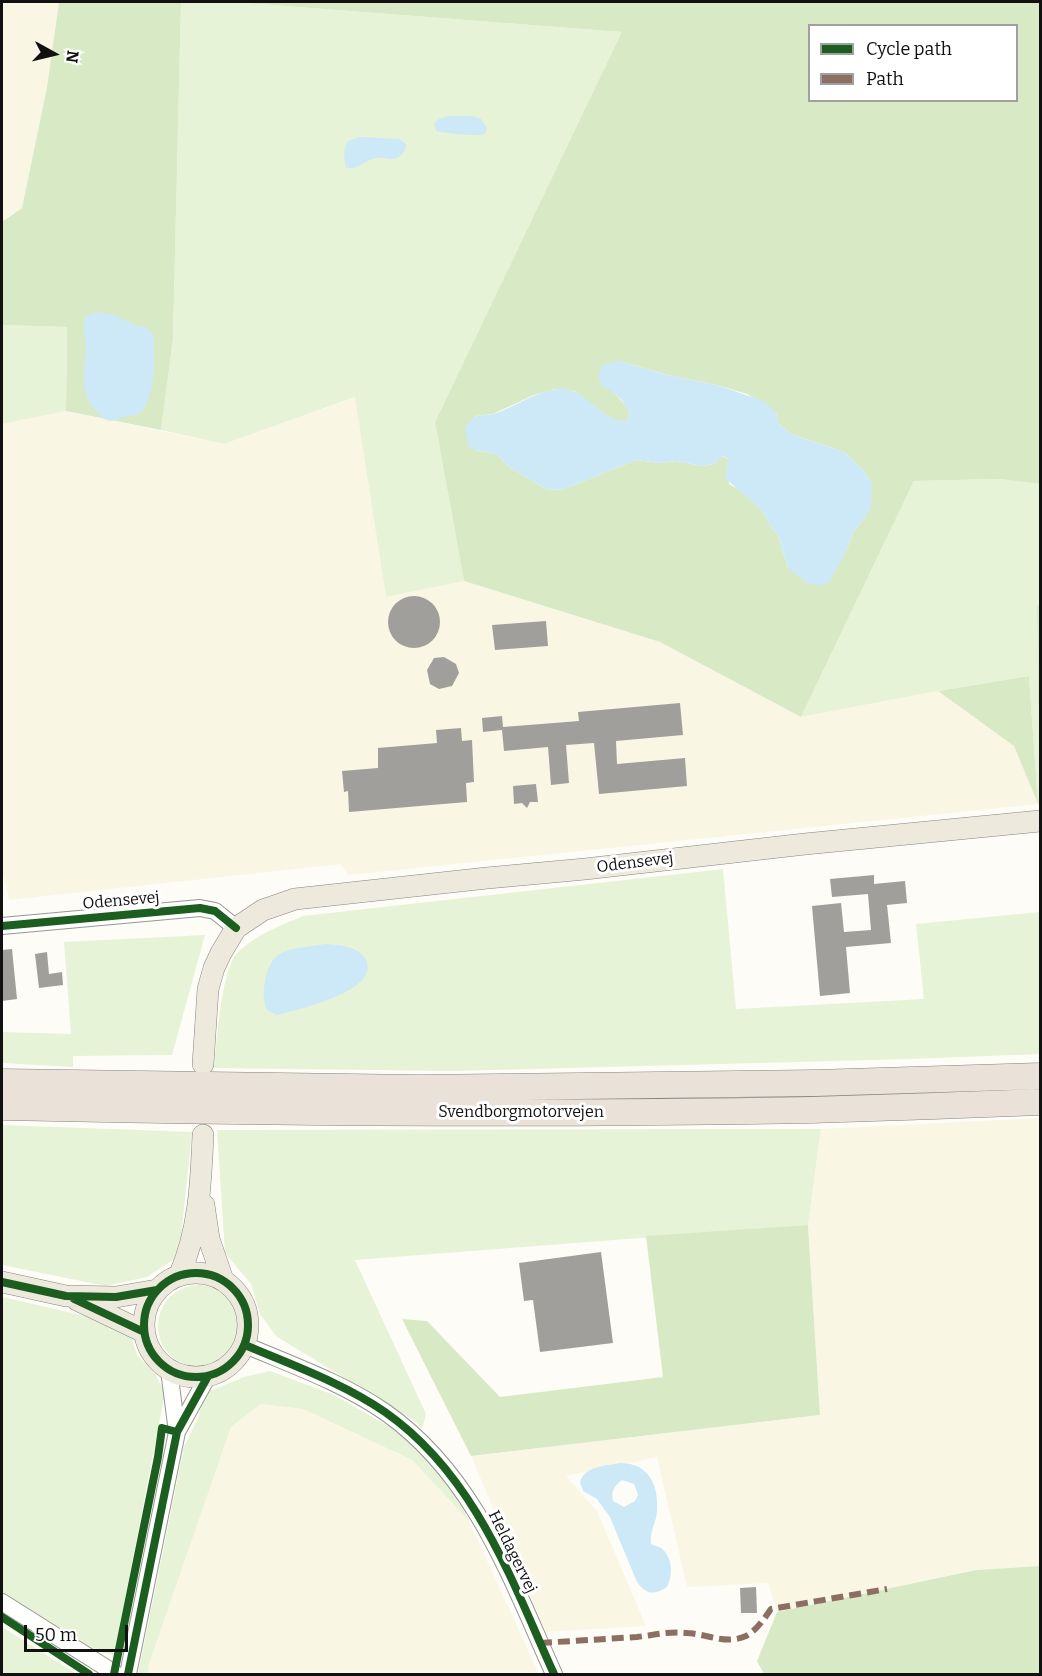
<!DOCTYPE html>
<html>
<head>
<meta charset="utf-8">
<style>
	body { margin:0 }
	#map { position:relative; width:1042px; height:1676px; overflow:hidden; background:#fdfcf7; font-family:Bitter,serif }
	canvas { display:block }
	.frame { position:absolute; inset:0; border:3px solid #111; pointer-events:none }
	.legend { position:absolute; left:808px; top:24px; width:210px; height:78px; box-sizing:border-box; background:#fff; border:2px solid #a0a0a0; margin:0; padding:8px 10px; list-style:none; font-size:18px; color:#111 }
	.legend li { display:flex; align-items:center; gap:12px; height:30px }
	.legend b { width:30px; border:2px solid #a0a0a0 }
	.north { position:absolute; left:24px; top:24px; width:60px; height:60px; -webkit-text-stroke:4px #fff; paint-order:stroke; rotate:98deg; font-size:16px; font-weight:700; line-height:24px; text-align:center; color:#111 }
	.north::after { content:''; display:block; margin:auto; width:21px; height:27px; background:#111; clip-path:polygon(50% 0,100% 100%,50% 72%,0 100%) }
	.scale { position:absolute; left:24px; top:1625px; width:104px; height:27px; box-sizing:border-box; border:3px solid #111; border-top:0; padding-left:8px; font-size:18px; line-height:21px; white-space:nowrap; color:#111; -webkit-text-stroke:4px #fff; paint-order:stroke }
</style>
</head>
<body>
<div id="map">
<canvas width="1042" height="1676"></canvas>
<div class="frame"></div>
<ul class="legend">
<li><b style="height:8px;background:#1b5e20"></b>Cycle path</li>
<li><b style="height:8px;background:#8d6e63"></b>Path</li>
</ul>
<div class="north">N</div>
<div class="scale">50 m</div>
</div>
<script>
const c = document.querySelector('canvas').getContext('2d');
c.lineJoin = 'round';
function fill(path, color) {
  c.fillStyle = color;
  c.fill(path, 'evenodd');
}
function strokePath(path, color, width, dash) {
  c.strokeStyle = color;
  c.lineWidth = width;
  c.lineCap = dash ? 'butt' : 'round';
  c.setLineDash(dash || []);
  c.stroke(path);
}
function drawText(font, color, halo, rows, align = 'center') {
  c.font = font + ' Bitter,serif';
  c.lineWidth = 6;
  c.setLineDash([]);
  c.textBaseline = 'middle';
  c.strokeStyle = halo;
  c.fillStyle = color;
  for (const [text, x, y, turn = 0] of rows) {
    c.save();
    c.translate(x, y);
    c.rotate((+turn || 0) * Math.PI / 180);
    c.textAlign = isNaN(turn) ? turn : align;
    if (halo) c.strokeText(text, 0, 0);
    c.fillText(text, 0, 0);
    c.restore();
  }
}
const farmland = new Path2D(`
	M2,2H59L47,87L22,208L2,222Z
	M356,397L386,597L464,581L660,642L801,717L938,691L1014,746L1038,804L348,875L341,864L9,900L2,868V424L66,411L224,444Z
	M1040,1118V1566L975,1570L777,1612L768,1583L687,1587L657,1457L566,1476L597,1511L646,1626L546,1632L471,1456L820,1415L808,1225L821,1129Z
	M261,1404L303,1409L412,1460L469,1521L539,1674H149L148,1667L231,1427Z`);
const green = new Path2D(`
	M181,2H233L623,32L435,422L464,581L386,597L355,397L224,444L161,430L173,339Z
	M2,325L67,327L66,411L2,424Z
	M999,479L1040,484V606H1037L1038,703H1040V804H1038L1029,676L938,691L801,717L914,481Z
	M723,869L736,1009L924,999L916,924L1040,912V1054L910,1059L454,1071L214,1068C217,1043 221,968 238,952C257,934 280,926 303,916Z
	M205,935L172,1055L73,1056V1067L2,1063V1032L71,1034L64,942Z
	M2,1125L192,1132L179,1256L147,1277L106,1286L2,1265Z
	M821,1129L808,1225L355,1260L426,1414L422,1429L416,1422L276,1336L260,1314L251,1284L225,1253L217,1130Z
	M158 1326a41 41 0 1 1 82 0a41 41 0 1 1-82 0Z
	M2,1297L103,1320L129,1330L137,1355L155,1374L165,1393L114,1655L93,1650L2,1593Z
	M270,1371L334,1395L404,1435L454,1484L469,1521L412,1460L303,1409L261,1404L231,1427L148,1667L149,1674H138L184,1447L198,1418L205,1393L244,1377Z
	M2,1627L77,1674H2Z`);
const forest = new Path2D(`
	M59,2H181L173,339L161,430L66,411L67,327L2,325V222L22,208L47,87Z
	M233,2H1040V484L999,479L914,481L801,717L660,642L464,581L435,422L622,32ZM810,26H1016V100H810ZM619,361L668,375L720,386L747,394L776,413L779,424L791,434L844,452L864,471L872,484L864,519L853,532L847,549L788,568L778,535L771,527L763,512L741,491L729,484L728,459L722,456L714,464L702,466L677,461L660,463L636,460L561,490L546,489L508,466L496,454L475,450V416L493,414L534,395L555,389L574,391L594,407L615,420L626,422L630,415L627,407L612,390Z
	M1037,606H1040V703H1038Z
	M1029,676L1038,804L1014,746L938,691Z
	M808,1225L820,1415L471,1456L402,1319L427,1321L500,1397L663,1377L646,1236Z
	M1040,1566V1674H764L757,1661L777,1612L976,1570Z`);
const water = new Path2D(`
	M449,116H473L481,119L487,128L485,134C479,137 444,133 436,131L434,123L439,119Z
	M360,137L399,139L406,144C406,148 404,153 400,156C393,162 385,157 377,158C365,159 357,172 346,167C344,157 343,151 348,141Z
	M97,312L112,314L137,326H144L154,335C153,361 157,385 144,408C139,417 132,415 124,417C119,418 116,421 111,421C99,420 87,401 85,390C83,377 85,361 86,348C86,337 81,326 86,316Z
	M619,361L668,375L720,386L766,402L776,413L779,424L791,434L844,452L864,471L872,484L871,507L864,519L853,532L847,549L829,583L821,585L808,584L788,568L778,535L771,527L763,512L725,478L728,459L723,456L714,464L702,466L677,461L660,463L636,460L561,490L546,489L508,466L496,454L475,450L468,446L465,427C468,424 471,419 475,417C479,414 487,416 493,414C516,408 551,379 575,392C594,402 603,418 626,422L630,415C625,402 616,391 603,387L598,378L602,365Z
	M325,944C339,945 359,946 366,960C380,992 298,1009 277,1015L267,1010C263,1001 263,992 265,982C271,945 293,950 325,944Z
	M620,1463C649,1463 659,1485 657,1512C656,1523 649,1533 651,1544C654,1546 658,1546 661,1548C673,1557 673,1575 667,1587C653,1596 646,1594 637,1582L610,1517L597,1499L583,1491L580,1482C585,1466 605,1466 620,1463ZM622,1480L634,1484L638,1495L635,1501L624,1507L613,1501C611,1491 614,1486 622,1480Z`);
const building = new Path2D(`
	M388 622a26 26 0 1 1 52 0a26 26 0 1 1-52 0Z
	M546,621L548,646L495,650L492,625Z
	M444,657L456,664L459,673L452,686L439,689L430,684L427,670L434,658Z
	M680,703L683,735L616,741L617,764L685,758L687,786L599,794L594,743L566,745L569,783L551,785L548,747L504,751L502,730L483,732L482,718L502,716L503,727L579,721L578,712Z
	M461,728L462,741L472,740L474,782L466,783L467,802L349,812L348,791L344,792L342,771L378,768V748L437,743L436,730Z
	M536,784L538,802H530L527,808L522,803L514,804L513,786Z
	M874,875V884L905,881L907,903L887,905L891,943L846,947L850,993L820,996L812,906L841,903L844,932L871,930L868,894L832,897L830,879Z
	M12,949L17,999L2,1001V950Z
	M47,952L49,974L62,972L63,985L39,988L35,954Z
	M601,1252L613,1343L540,1352L533,1300L524,1301L519,1263Z
	M756,1587L757,1613H741L740,1588Z`);
const minor = new Path2D(`
	M2,926L200,908L215,911L236,928
	M245,1345C292,1365 343,1383 385,1412C475,1475 511,1579 554,1674
	M169,1370L177,1432
	M2,1602L116,1674
	M128,1674L177,1432L208,1376`);
const major = new Path2D(`
	M203,1064L208,989L214,968L221,953L236,928L263,910L295,899L487,878L585,869L805,844L1040,821
	M204,1205L209,1239L223,1280
	M144 1325a52 52 0 1 1 104 0a52 52 0 1 1-104 0Z
	M179,1276C199,1231 201,1183 203,1135
	M2,1282L66,1296L116,1297L157,1290
	M77,1300L144,1332`);
const highway = new Path2D(`
	M2,1082L419,1088L815,1083L1040,1076
	M2,1107C271,1113 541,1115 811,1110C887,1108 964,1105 1040,1102`);
const quiet = new Path2D(`
	M540,1643C572,1641 604,1639 637,1637C654,1635 670,1631 687,1633C707,1634 726,1645 746,1636C757,1630 764,1619 771,1609L887,1589`);
const cycleway = new Path2D(`
	M2,926L200,908L215,911L236,928
	M144 1325a52 52 0 1 1 104 0a52 52 0 1 1-104 0Z
	M2,1282L66,1296L116,1297L157,1290
	M74,1299L144,1332
	M245,1345C292,1365 343,1383 385,1412C475,1475 511,1579 554,1674
	M2,1617L89,1674
	M114,1674L158,1457L162,1428L177,1432
	M128,1674L177,1432L208,1376`);
const streetNames = [
	["Odensevej",635,863,-7],
	["Odensevej",121,901,-5],
	["Svendborgmotorvejen",521,1113],
	["Heldagervej",512,1552,64]
];
fill(farmland, '#f9f7e4');
fill(green, '#e7f3d7');
fill(forest, '#d8eac5');
fill(water, '#cde8f7');
fill(building, '#a19f9c');
strokePath(minor, '#979795', 18);
strokePath(major, '#858482', 22);
strokePath(highway, '#858482', 27);
strokePath(minor, '#fffffe', 16);
strokePath(major, '#ede9dc', 21);
strokePath(highway, '#eae1d8', 26);
strokePath(quiet, '#8d6e63', 6, [12, 6]);
strokePath(cycleway, '#1b5e20', 8);
drawText('16px', '#111', '#fff', streetNames);
</script>
</body>
</html>
